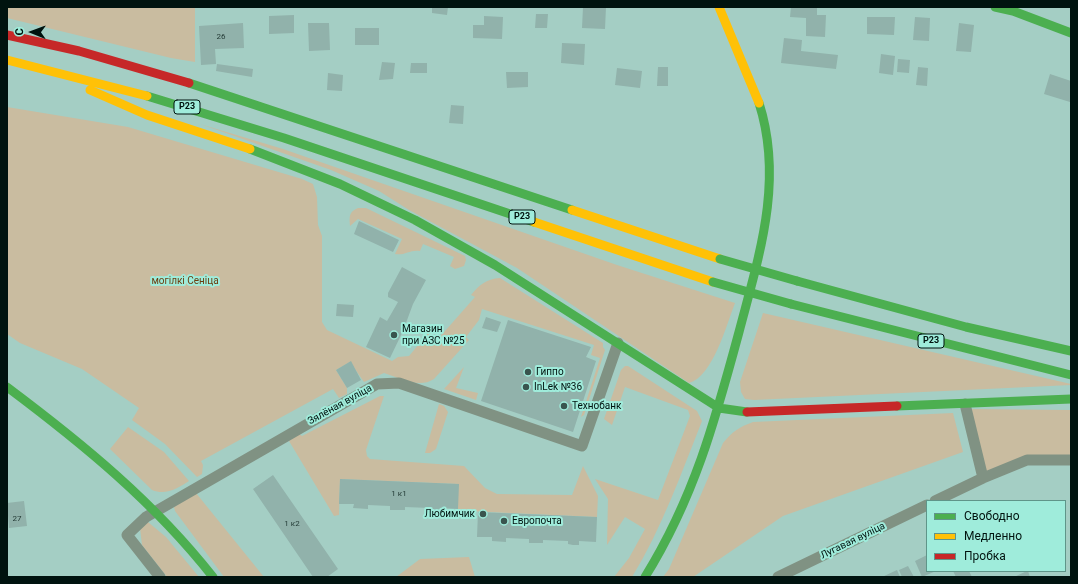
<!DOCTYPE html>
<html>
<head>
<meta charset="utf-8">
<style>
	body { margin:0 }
	#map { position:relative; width:1078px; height:584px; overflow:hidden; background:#a4cec4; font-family:Roboto,sans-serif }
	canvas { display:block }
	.frame { position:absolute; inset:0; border:8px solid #00130f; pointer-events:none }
	.legend { position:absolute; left:926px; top:500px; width:140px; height:72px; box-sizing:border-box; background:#9fecdb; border:1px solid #5f9589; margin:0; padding:5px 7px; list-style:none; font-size:12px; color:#00130f }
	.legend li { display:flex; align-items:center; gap:8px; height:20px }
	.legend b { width:20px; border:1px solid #5f9589 }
	.north { position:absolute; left:12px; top:12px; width:40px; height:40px; -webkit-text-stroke:3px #9fecdb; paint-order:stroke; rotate:271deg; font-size:11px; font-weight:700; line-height:16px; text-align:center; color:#00130f }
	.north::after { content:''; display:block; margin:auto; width:14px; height:18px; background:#00130f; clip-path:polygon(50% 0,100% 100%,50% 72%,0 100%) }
</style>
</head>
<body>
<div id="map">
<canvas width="1078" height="584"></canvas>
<div class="frame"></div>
<ul class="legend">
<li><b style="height:5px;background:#4caf50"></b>Свободно</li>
<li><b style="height:5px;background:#ffc107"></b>Медленно</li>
<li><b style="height:5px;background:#c62828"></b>Пробка</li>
</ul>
<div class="north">С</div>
</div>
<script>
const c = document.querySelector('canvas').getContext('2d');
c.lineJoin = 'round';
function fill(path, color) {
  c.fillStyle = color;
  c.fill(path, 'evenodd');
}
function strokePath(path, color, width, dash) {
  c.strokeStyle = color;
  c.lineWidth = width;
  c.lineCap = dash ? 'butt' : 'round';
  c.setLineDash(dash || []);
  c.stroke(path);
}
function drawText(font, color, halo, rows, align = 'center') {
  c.font = font + ' Roboto,sans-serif';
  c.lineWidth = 4;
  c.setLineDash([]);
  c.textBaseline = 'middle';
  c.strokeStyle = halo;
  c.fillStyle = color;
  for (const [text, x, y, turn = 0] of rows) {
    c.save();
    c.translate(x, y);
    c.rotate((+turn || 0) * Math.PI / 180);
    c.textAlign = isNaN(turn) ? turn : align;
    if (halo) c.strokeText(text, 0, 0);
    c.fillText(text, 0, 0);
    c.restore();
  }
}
const green = new Path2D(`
	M7,7H195V62L171,58L7,18Z
	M7,107L128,127L302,179L313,184L317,197L318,225L322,236V322L327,330L392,361L398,357L409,356L429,332L438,339L475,297L471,295C479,285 486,279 500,278L603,343V347L605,350L584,415L581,417L600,358L591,355L594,345L482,309L479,320L466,337L469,340L434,379C419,389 400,378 384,373L364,382L350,362L336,370L347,388V394L339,398L333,389L201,461L203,465L202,474L197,477L165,444L132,420L139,408L82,369L20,343L7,334Z
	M200,124L283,149L617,265L735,303C727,323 713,377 689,383L517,268L409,210L379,191L331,170Z
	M358,208H366L465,256L466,260L464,266L455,269L450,266L454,257L423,244L420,251C411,249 404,256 395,254L402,239L358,219L350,226C349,216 349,212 358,208Z
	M763,313L1071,384V385L754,400L745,399L741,392L740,382Z
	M625,366H628L697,411L702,421C681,474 662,528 632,577H614L629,558L645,529L625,517L607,545L608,499L595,479L658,500L690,416L688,410L625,387L612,425L604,419L621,370Z
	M464,367L456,388L478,393L476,400L444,389Z
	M380,396H384L366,450L367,456L370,459L464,466L485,488L497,494L572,495L583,466L598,496L597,517L467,511L458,509V484L340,479L339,515L334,516L289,441L299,434L302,436Z
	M439,404L444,406L448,412L436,449L430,453H425Z
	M970,409L1071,410V457L1025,459L986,475Z
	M953,413L963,452L783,516L693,577H663L669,569L723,443C732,432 739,427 753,422Z
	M128,427L164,452L189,481C178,488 166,496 152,490L110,449Z
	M196,493L264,577H224L175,511L174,507Z
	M148,522L166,537L199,577H167L142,545L140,528Z
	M469,557L475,577H396L420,559Z`);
const building = new Path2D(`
	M432,7H448L447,15L432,13Z
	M583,7H606L605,29L582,28Z
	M791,7H817V15H826L825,37L806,36V18L790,17Z
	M536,14H548L547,28H535Z
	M294,15V33L269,34V16Z
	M484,16L503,17L502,39L473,38V25H484Z
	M867,17H895L894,35L867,34Z
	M915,17L930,18L929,41L913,40Z
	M243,23L244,48L215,49L216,64L201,65L199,26Z
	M308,23H329L330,50L309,51Z
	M959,23L974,25L971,52L956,51Z
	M355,28H379V45H355Z
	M784,38L802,40L801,51L838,55L836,69L781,63Z
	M562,43L585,44L584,65L561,63Z
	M881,54L895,56L893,75L879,73Z
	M898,59L910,60L909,73L897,72Z
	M382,62L395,63L393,79L379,80Z
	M411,63H427V73H410Z
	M217,64L253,69L252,77L216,71Z
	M658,67H668V86H657Z
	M918,67L928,68L927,86L916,85Z
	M617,68L642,71L640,88L615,85Z
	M506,72H528V87L507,88Z
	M328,73L343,75L342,91L327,90Z
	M1050,74L1071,81L1070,102L1044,94Z
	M451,105L464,106L463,124L449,123Z
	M359,221L399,240L393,252L354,234Z
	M402,267L426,280L413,304L403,331L390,358L366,347L380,317L387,321L398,302L388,297V293Z
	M337,304L354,305L353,317L336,316Z
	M486,317L501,322L497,332L482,328Z
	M508,320L591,347L586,357L596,361L573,432L481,401Z
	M351,361L361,380L347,388L336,370Z
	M273,475L338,569L327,577H313L253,489Z
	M340,479L459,484L458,509L441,508L440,512L430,511V508L405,507V510H390V506L368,505V509L353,508L354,504H339Z
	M24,501L27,526L9,528L7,503Z
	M478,512L597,517L596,542L579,541V545H573L568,544V541L543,540V543H529V539L506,538V542L492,541V537H477Z
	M927,555V571H936L922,577L915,561Z
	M908,566L914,577H902L899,570Z
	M897,570L900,577H882Z
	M953,571H969L972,577H956Z
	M1028,571L1030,577H1014L1027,571Z`);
const street = new Path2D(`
	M965,404L983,478
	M935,501L983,478L1027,460H1071
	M160,577L127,535L146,517L377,384L399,383L582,446L618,343
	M778,577L927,505`);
const fast = new Path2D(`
	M995,7L1013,11L1071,33
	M189,83L572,210
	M147,96L284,138L534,222
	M250,149L340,184
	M340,184L415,220L495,265L719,408L747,412
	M797,281L966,327L1071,351
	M791,304L1071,375
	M7,387C83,444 154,502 213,577
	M897,406L1071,399
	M645,577C694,498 715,421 739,332C759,256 784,181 759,103`);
const slow = new Path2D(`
	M719,7L759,103
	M7,60L147,96
	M90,90L147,115L250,149
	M572,210L720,259
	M534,222L713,282`);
const jam = new Path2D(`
	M7,35L79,51L189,83
	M747,412L897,406`);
const fastBridge = new Path2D(`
	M720,259L797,281
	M713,282L791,304`);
const markers = [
	[394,335,4,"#39544e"],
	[528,372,4,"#39544e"],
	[526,387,4,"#39544e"],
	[564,406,4,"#39544e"],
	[483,514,4,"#39544e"],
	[504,521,4,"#39544e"]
];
const numberNames = [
	["26",221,37],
	["1 к1",399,494],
	["27",17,519],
	["1 к2",292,524]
];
const shields = [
	[187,107,26],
	[522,217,26],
	[931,341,26]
];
const shieldNames = [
	["Р23",187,107],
	["Р23",522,217],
	["Р23",931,341]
];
const parkNames = [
	["могілкі Сеніца",185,281]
];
const poiNames = [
	["Магазин",402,329],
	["при АЗС №25",402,341],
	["Гиппо",536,372],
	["InLek №36",534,387],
	["Технобанк",572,406],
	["Любимчик",475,514,"right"],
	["Европочта",512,521]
];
const streetNames = [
	["Зялёная вуліца",340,405,-29],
	["Лугавая вуліца",853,541,-26]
];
fill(green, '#c9bca0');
fill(building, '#91b2ab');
strokePath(street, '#809283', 11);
strokePath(fast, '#4caf50', 9);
strokePath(slow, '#ffc107', 9);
strokePath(jam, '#c62828', 9);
strokePath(fastBridge, '#4caf50', 9);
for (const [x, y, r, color] of markers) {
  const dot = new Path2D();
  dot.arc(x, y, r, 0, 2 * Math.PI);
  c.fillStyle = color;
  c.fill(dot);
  strokePath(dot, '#9fecdb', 1.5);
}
drawText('8px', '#243b36', null, numberNames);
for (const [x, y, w] of shields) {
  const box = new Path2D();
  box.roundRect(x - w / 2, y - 7, w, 14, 3);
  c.fillStyle = '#9fecdb';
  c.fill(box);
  strokePath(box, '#00130f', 1);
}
drawText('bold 9px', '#00130f', null, shieldNames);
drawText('10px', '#6c3d10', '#9fecdb', parkNames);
drawText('10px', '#00130f', '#9fecdb', poiNames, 'left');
drawText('10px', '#00130f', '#9fecdb', streetNames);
</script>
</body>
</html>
